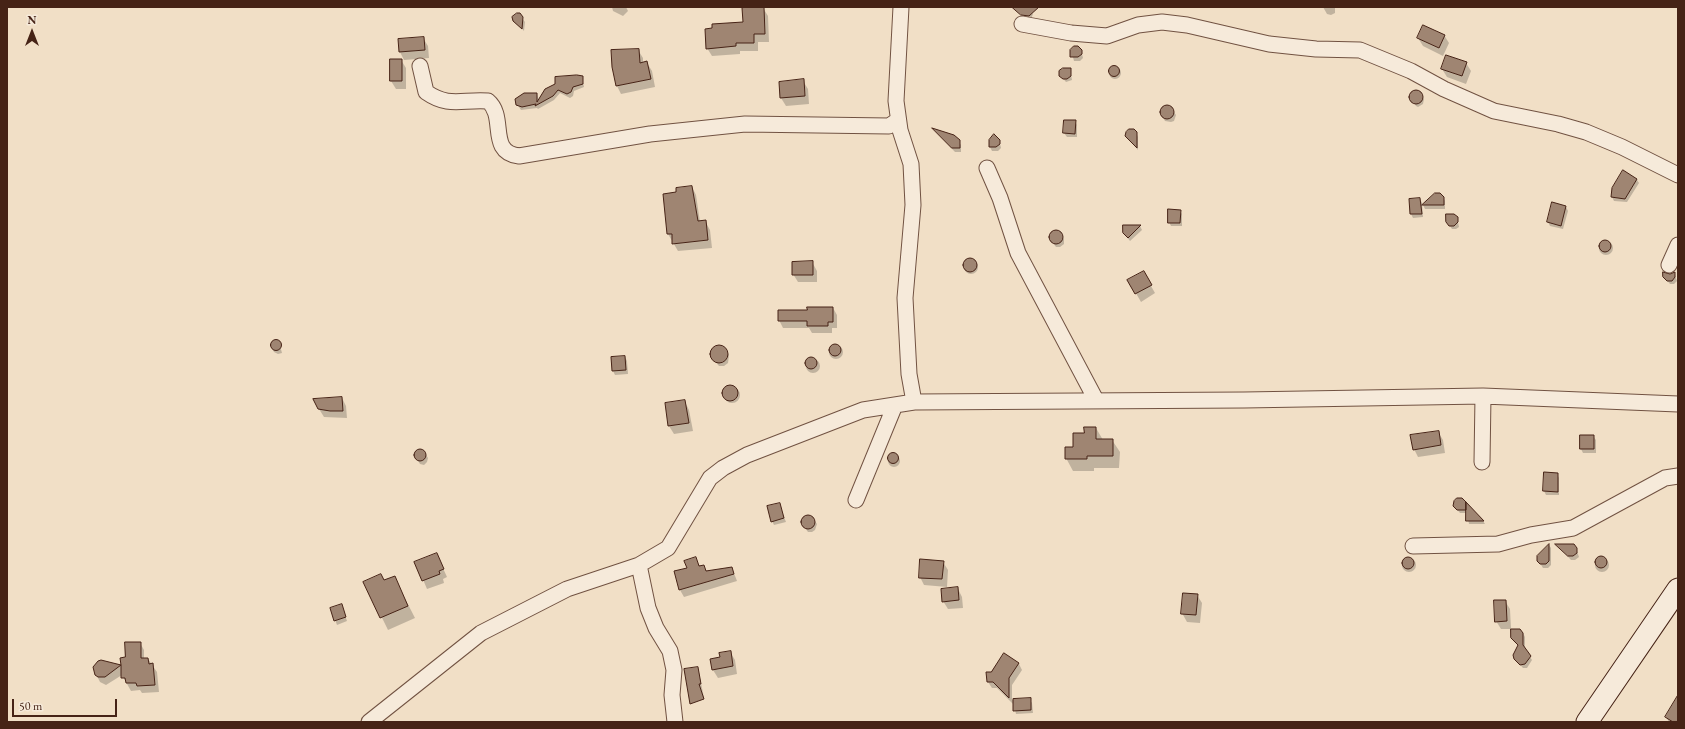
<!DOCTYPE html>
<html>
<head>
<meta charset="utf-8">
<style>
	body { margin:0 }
	#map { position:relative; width:1685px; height:729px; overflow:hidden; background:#f1dfc6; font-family:"EB Garamond",serif }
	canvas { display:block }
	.frame { position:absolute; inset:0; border:8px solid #462316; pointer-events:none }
	.north { position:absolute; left:12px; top:12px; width:40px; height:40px; -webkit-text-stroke:3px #f6eada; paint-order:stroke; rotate:0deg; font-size:11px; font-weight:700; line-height:16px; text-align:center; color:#462316 }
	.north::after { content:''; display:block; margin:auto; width:14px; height:18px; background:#462316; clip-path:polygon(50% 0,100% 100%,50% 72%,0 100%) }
	.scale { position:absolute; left:12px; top:699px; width:105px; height:18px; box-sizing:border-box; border:2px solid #462316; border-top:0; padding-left:5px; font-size:12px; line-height:14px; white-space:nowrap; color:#462316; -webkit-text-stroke:3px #f6eada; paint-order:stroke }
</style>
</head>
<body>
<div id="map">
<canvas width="1685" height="729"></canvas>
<div class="frame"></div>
<div class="north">N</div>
<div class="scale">50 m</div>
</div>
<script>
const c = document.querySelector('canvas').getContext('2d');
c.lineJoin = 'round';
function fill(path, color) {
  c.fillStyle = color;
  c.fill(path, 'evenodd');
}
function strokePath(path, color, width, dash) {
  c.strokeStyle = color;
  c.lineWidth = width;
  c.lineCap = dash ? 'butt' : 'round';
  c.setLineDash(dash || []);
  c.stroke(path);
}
const shadow = new Path2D(`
	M612,7H626L628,11L623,16L613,11Z
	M1323,7H1335V13L1331,15L1327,14Z
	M763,8L768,16L769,42H758V51H740V54L712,56L707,48Z
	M1030,10L1033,14L1031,19L1023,18L1021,14Z
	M522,18L525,22L524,31L514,20Z
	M1444,35L1449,43L1443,56L1423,46L1418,38Z
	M423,38L428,46L429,58L404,60L400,52L399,40Z
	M638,50L643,58V63H647L652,71L655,87L621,94L617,86Z
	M1071,50H1081L1083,58L1080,61H1074Z
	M391,60H401L406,68V89H396L391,81Z
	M1466,63L1471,71L1466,84L1447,77L1442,69Z
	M1109 73a6 6 0 1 1 12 0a6 6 0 1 1-12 0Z
	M1070,69L1072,80L1066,82L1060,75Z
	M582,77L584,87L574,91L573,96L570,98L560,93L554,100L538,109L537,108L521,110L517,104L537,94L539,101L546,90Z
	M803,81L808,89L809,104L786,106L781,98L780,83Z
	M1416,91L1424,99L1423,104L1418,107L1416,106L1410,96L1414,92Z
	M1165,106L1171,108L1176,115L1174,121L1171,122L1165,121L1161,114L1163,108Z
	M1075,121L1077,125V137H1067L1064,133Z
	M934,130L954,135L961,145V152H955Z
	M1136,132L1138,137V150L1126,136Z
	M999,140L1001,148L998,151H992L990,147Z
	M1624,172L1637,180L1639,183L1627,202L1614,201L1612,197Z
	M692,187L696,195L700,222L705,221L710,230L712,248L678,251L668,234L677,193Z
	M1435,194L1443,197L1445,201V209H1425L1423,205Z
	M1420,199L1422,203L1423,217L1413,218L1411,214L1410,200Z
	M1566,207L1568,211L1563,229L1550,226L1548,222Z
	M1180,211L1182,214V226H1171L1169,222Z
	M1457,218L1459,227L1456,229H1452L1447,222Z
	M1124,226H1140L1142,230L1130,241L1124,233Z
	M1053,232H1058L1064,239V244L1060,247H1056L1050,239V235Z
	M1599 248a7 7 0 1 1 14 0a7 7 0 1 1-14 0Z
	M964 267a7 7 0 1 1 14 0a7 7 0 1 1-14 0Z
	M812,262L817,271V282H798L793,274Z
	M1143,272L1155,293L1141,302L1129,281Z
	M1674,273L1677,281L1674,284H1670L1664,277Z
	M833,308L837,315V328H832V333H812L809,328H783L779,320L808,311Z
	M273,340L279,342L282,353L278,354L274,352L272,348Z
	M829 352a7 7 0 1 1 14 0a7 7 0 1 1-14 0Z
	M715,346L723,347L729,355L728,363L724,366H719L712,358V350Z
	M625,357L627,361L628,374L615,375L613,371L612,358Z
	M806 366a7 7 0 1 1 14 0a7 7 0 1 1-14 0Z
	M724 395a8 8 0 1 1 16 0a8 8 0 1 1-16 0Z
	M342,398L346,406L347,418L324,417L319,409Z
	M685,402L689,410L693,431L674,434L669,426L666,404Z
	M1096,428L1103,440H1112L1120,452L1119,468H1094V471H1073L1066,458L1085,434Z
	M1438,432L1443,440L1445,453L1418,457L1414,449Z
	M1593,436L1596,440V453H1583L1581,449Z
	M419,450H423L428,458L427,462L424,465L420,464L415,456L416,452Z
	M888 461a6 6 0 1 1 12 0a6 6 0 1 1-12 0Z
	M1557,474L1559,478V495H1546L1544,491Z
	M779,504L786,522L774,525L772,521Z
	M1467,504L1483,521L1485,524H1469L1467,513H1460L1454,506Z
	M805,516H811L817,524L815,530L812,532H808L800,521Z
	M1549,545L1551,548V565L1548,568H1543L1538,560Z
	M1559,547L1576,548L1579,557L1575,560H1571Z
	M437,555L447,577L443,579L444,583L427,589L416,563Z
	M695,558L700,566H704L707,572L732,568L737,581L684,597L680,590L688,568Z
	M1595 565a7 7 0 1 1 14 0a7 7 0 1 1-14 0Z
	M1402 565a7 7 0 1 1 14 0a7 7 0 1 1-14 0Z
	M943,562L948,570L947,587L924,585L920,577Z
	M394,577L415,618L388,630L365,583L384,581Z
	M958,589L962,597L963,608L948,609L943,601Z
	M1197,595L1202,603L1200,623L1187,622L1182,613Z
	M1505,601L1510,609L1511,629H1501L1496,621Z
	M342,606L347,621L337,625L331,609Z
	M1523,633L1525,637V649L1532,660L1527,668H1523L1515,659L1519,646L1512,638Z
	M140,643L144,650V659H148L157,672L159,692L142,693L140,690L131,691L122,675L106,685L100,682L96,674L102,661L122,666Z
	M730,652L735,660L737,674L718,678L713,670L721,658Z
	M1004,654L1019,664L1022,670L1012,685V700H1030L1032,703L1033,713L1016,714L1014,705L997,688H992L988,682L987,673H992Z
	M698,668L704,698L691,699Z
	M1678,697V722H1669L1666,717Z`);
const building = new Path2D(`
	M764,7L765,34H754V43H736V46L706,49L705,29L712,28V24L743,22L742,8Z
	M1012,7H1039L1029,16L1021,15Z
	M517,13H520L523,17L522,29L513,21L512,17Z
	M1423,25L1445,35L1439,48L1417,38Z
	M424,37L425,50L399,52L398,39Z
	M1074,46H1078L1082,50V54L1078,57H1070V50Z
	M639,49L640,63L647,61L651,79L616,86L612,67L611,50Z
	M1446,55L1467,62L1462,76L1441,69Z
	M390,59H402V81H390Z
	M1108.5 71a5.5 5.5 0 1 1 11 0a5.5 5.5 0 1 1-11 0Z
	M1063,68H1071V76L1067,79H1063L1059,76V71Z
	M577,75L583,76V84L573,87L571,92L567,94L558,90L553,96L535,106L536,104L522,107L516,105L515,99L524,93H537V102L545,89L555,84V77Z
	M804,79L805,96L780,98L779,82Z
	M1409 97a7 7 0 1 1 14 0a7 7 0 1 1-14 0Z
	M1160 112a7 7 0 1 1 14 0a7 7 0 1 1-14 0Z
	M1064,120H1076L1075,134L1063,133Z
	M932,128L954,135L960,140V148H952Z
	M1129,129H1134L1137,132V148L1125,136L1126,132Z
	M994,134L1000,140V144L996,147H989V140Z
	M1623,170L1637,179L1625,199L1611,197L1612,188Z
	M692,186L698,221L706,220L708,240L672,244V234H667L663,194L676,192V188Z
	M1435,193H1440L1444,197V205H1422Z
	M1420,198L1422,214H1410L1409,199Z
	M1552,202L1566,206L1561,226L1547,222Z
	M1168,209L1181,210L1180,223H1168Z
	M1446,214H1454L1458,217V222L1454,226H1449L1446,222Z
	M1123,225H1141L1128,238L1123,233Z
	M1049 237a7 7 0 1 1 14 0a7 7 0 1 1-14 0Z
	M1599 246a6 6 0 1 1 12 0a6 6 0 1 1-12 0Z
	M963 265a7 7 0 1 1 14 0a7 7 0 1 1-14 0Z
	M813,261V275H792V262Z
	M1144,271L1152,285L1135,294L1127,280Z
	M1663,272L1670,274L1675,272V277L1672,281H1667L1663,277Z
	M807,307H833V322H828V326H807V321H778V310H807Z
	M270.5 345a5.5 5.5 0 1 1 11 0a5.5 5.5 0 1 1-11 0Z
	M829 350a6 6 0 1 1 12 0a6 6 0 1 1-12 0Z
	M710 354a9 9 0 1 1 18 0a9 9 0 1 1-18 0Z
	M625,356L626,370L612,371L611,357Z
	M805 363a6 6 0 1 1 12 0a6 6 0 1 1-12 0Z
	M722 393a8 8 0 1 1 16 0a8 8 0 1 1-16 0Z
	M342,397L343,411H330L318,409L313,399Z
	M685,400L689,423L668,426L665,403Z
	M1084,427H1096V439H1113V456H1087V459H1065V447H1073V433H1084Z
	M1439,431L1441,445L1413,450L1410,435Z
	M1580,435H1594V449H1580Z
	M414 455a6 6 0 1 1 12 0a6 6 0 1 1-12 0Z
	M887.5 458a5.5 5.5 0 1 1 11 0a5.5 5.5 0 1 1-11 0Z
	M1544,472L1558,473V492L1543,491Z
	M1457,498H1462L1466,502V510H1457L1453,506L1454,501Z
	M1466,502L1484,521H1466Z
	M780,503L784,518L771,522L767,506Z
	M801 522a7 7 0 1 1 14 0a7 7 0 1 1-14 0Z
	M1549,544V561L1546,564H1540L1537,561V556Z
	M1555,544H1574L1577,548V553L1573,556H1568Z
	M437,553L444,569L439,571L440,574L422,581L414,562Z
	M1595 562a6 6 0 1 1 12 0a6 6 0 1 1-12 0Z
	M1402 563a6 6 0 1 1 12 0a6 6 0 1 1-12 0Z
	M696,557L699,566L704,565L706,571L732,567L734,574L679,590L674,571L687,568L684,561Z
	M920,559L944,561L942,579L919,578Z
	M381,574L384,580L395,576L408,606L380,618L363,582Z
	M958,587L959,600L942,602L941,589Z
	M1183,593L1198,594L1196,615L1181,614Z
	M1494,600H1506L1507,621L1495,622Z
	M342,604L346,617L334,621L330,608Z
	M1511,629H1520L1523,633V645L1531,656L1525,664L1520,665L1514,659L1513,655L1518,645L1511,638Z
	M125,642H141V658H148L149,664L153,663L155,685L137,686L136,683H126L125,678H121V665L105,677H98L95,675L93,667L98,661L101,660L121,665L120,658L125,657Z
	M731,651L733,666L712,670L710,659L720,657L719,653Z
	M1004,653L1019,663L1009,678V698L993,682H987L986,672H991Z
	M698,667L701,684H699L704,699L690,704L684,669Z
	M1678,695V722H1673L1665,717Z
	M1031,698V710L1013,711V699Z`);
const street = new Path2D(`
	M901,7L896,101L900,130L911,164L913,205L905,298L909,374L914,402
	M1022,24L1071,33L1107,36L1138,25L1162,22L1187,25L1269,44L1316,49L1360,50L1411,71L1444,89L1494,111L1558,124L1586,132L1622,147L1678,175
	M420,66L426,92C449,108 462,99 488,101C507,117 487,152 519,156L650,134L745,124L889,126L898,120
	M987,168L1000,198L1018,253L1096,400
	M1669,265L1678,245
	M1482,462L1483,396
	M856,500L895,405
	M1413,546L1498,544L1531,535L1573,528L1665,478L1678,476
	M639,565L648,608L656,628L670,651L674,670L672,695L675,722
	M369,722L481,633L567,589L639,565L668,548L710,478L723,468L747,455L863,410L914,402L1244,400L1483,396L1678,404`);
const secondary = new Path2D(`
	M1587,722L1678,589`);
fill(shadow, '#0003');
fill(building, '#9f8572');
strokePath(building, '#462316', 1);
strokePath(street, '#715242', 17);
strokePath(secondary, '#462316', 23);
strokePath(street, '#f6eada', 15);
strokePath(secondary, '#f6eada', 21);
</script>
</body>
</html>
